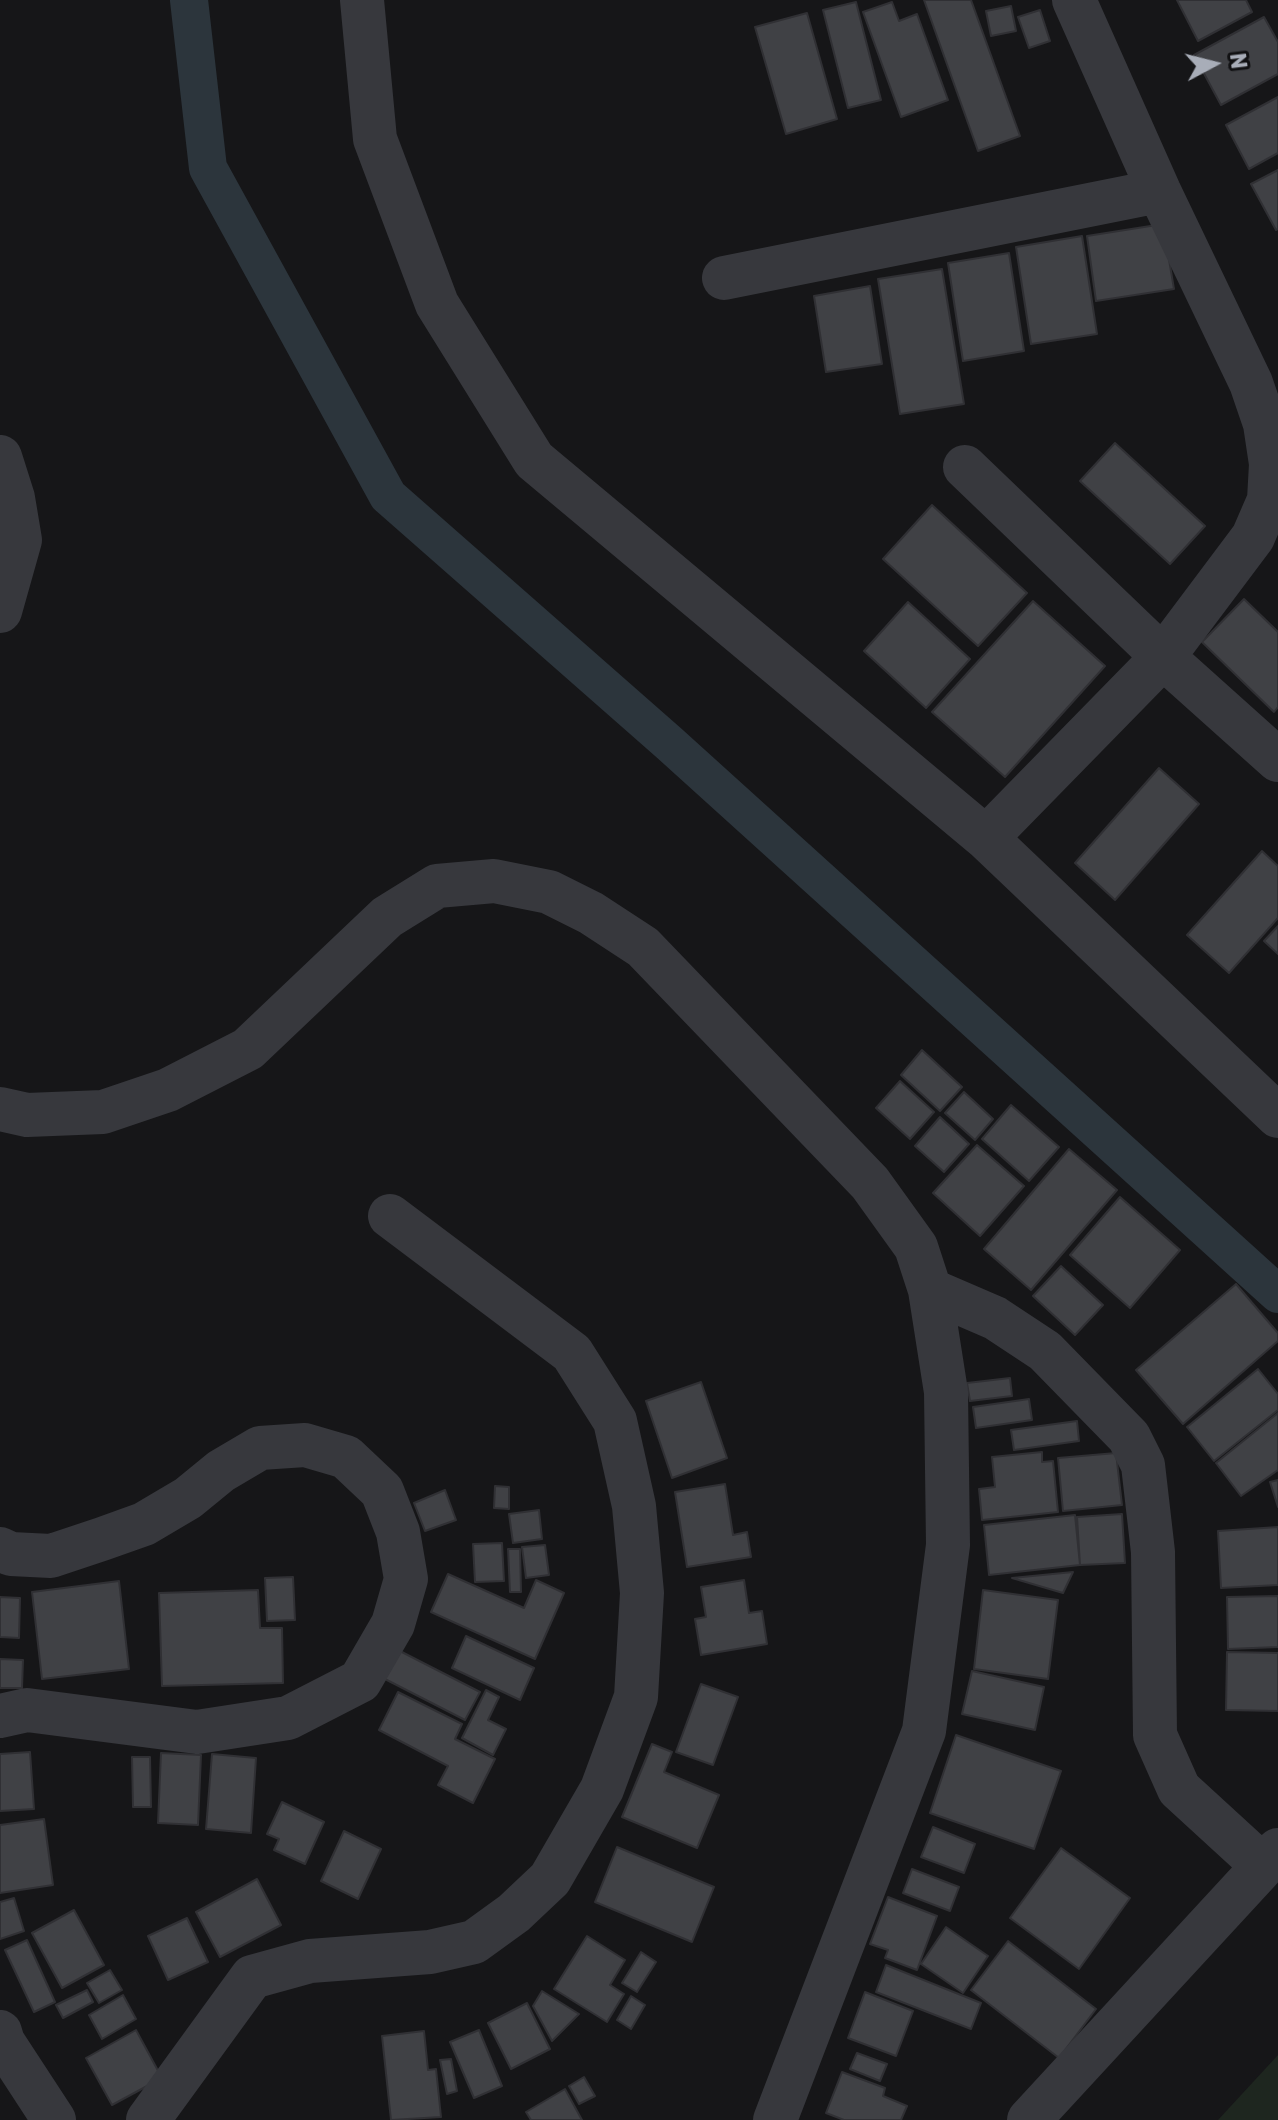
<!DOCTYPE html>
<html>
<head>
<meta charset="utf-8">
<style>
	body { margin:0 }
	#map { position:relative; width:1278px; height:2120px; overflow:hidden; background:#161618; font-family:Rubik,sans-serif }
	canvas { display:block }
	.north { position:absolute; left:1174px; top:24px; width:80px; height:80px; -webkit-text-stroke:6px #111113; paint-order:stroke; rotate:83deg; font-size:22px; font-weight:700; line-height:32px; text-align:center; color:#a8adb8 }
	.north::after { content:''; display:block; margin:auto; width:28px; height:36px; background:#a8adb8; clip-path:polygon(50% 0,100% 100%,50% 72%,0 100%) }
</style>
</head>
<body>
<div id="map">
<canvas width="1278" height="2120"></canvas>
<div class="north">N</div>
</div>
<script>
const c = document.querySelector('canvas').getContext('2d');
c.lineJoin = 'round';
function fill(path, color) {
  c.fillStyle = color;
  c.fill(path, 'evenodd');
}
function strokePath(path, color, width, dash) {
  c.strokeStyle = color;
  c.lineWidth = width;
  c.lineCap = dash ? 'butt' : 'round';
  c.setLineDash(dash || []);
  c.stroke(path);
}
const green = new Path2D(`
	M1278,2055V2120H1218Z`);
const canal = new Path2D(`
	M189,0L208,168L388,496L669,743L1278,1294`);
const building = new Path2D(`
	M924,0H971L1020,136L978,151Z
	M1177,0H1246L1252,12L1198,41Z
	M856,2L881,100L848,108L823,10Z
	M892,2L899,21L917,14L948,100L901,117L863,12Z
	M1011,6L1016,31L991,36L986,11Z
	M1040,10L1050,41L1029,48L1018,17Z
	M807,13L837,119L786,134L755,27Z
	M1264,17L1278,42V74L1221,105L1194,55Z
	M1278,97V153L1249,169L1226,125Z
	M1278,170V229L1276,230L1251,184Z
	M1163,224L1174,289L1096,301L1087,236Z
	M1082,236L1097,334L1031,344L1016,247Z
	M1009,253L1024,351L963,361L948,263Z
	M942,269L964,404L900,414L878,279Z
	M870,286L882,364L826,372L814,296Z
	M1115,443L1205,526L1170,564L1080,481Z
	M932,505L1027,593L978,646L883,559Z
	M1244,599L1278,632V707L1274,712L1202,642Z
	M1033,601L1105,666L1005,777L932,712Z
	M908,602L970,659L926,708L864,651Z
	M1159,768L1199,804L1115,900L1075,863Z
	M1262,851L1278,866V918L1229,973L1187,935Z
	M1278,926V954L1264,941Z
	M922,1050L962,1087L940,1111L901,1075Z
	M900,1081L934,1112L910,1139L876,1108Z
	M964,1092L993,1119L975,1140L945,1113Z
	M1011,1105L1059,1147L1029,1181L982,1139Z
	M940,1117L969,1144L944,1172L915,1146Z
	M977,1145L1024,1186L980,1236L933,1193Z
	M1069,1149L1117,1190L1031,1290L984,1249Z
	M1120,1197L1180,1250L1130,1308L1070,1255Z
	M1061,1266L1103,1305L1075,1335L1033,1296Z
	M1236,1284L1278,1333V1341L1183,1424L1136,1370Z
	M1258,1369L1278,1394V1410L1214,1461L1187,1427Z
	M1010,1378L1012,1396L970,1401L967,1383Z
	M701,1382L727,1458L672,1478L646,1401Z
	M1029,1399L1032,1420L976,1428L973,1407Z
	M1278,1413V1470L1241,1496L1216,1463Z
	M1077,1421L1079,1441L1014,1450L1011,1430Z
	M1042,1452V1462L1053,1461L1058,1512L982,1520L979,1489L995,1487L992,1457Z
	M1116,1453L1122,1505L1063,1511L1058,1458Z
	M1278,1480V1507L1270,1482Z
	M725,1484L733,1535L747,1532L751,1557L687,1567L675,1492Z
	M495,1486L509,1487V1509L494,1508Z
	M445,1490L456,1520L425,1531L414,1503Z
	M539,1510L542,1539L513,1543L509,1514Z
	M1122,1514L1125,1563L1080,1565L1077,1517Z
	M1075,1515L1080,1565L989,1575L984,1525Z
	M1278,1527V1585L1221,1588L1218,1531Z
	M502,1543L504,1581L475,1582L473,1544Z
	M545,1545L549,1575L526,1578L522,1547Z
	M508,1549H520L521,1592H510Z
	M1073,1572L1063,1593L1012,1578Z
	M448,1574L524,1608L536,1580L564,1593L535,1659L431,1612Z
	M293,1577L295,1620L267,1621L265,1578Z
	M744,1580L749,1613L762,1611L767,1644L701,1655L695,1619L706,1617L701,1587Z
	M119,1581L129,1669L42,1679L32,1592Z
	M258,1590L260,1628H282L283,1683L162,1686L159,1593Z
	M983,1590L1058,1600L1048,1679L974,1669Z
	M1278,1596V1647L1228,1649L1227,1597Z
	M0,1597L20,1598L19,1638L0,1637Z
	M466,1636L534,1668L520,1700L452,1668Z
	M396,1649L480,1692L465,1720L381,1677Z
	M1227,1652L1278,1653V1711L1226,1710Z
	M0,1659L23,1660L22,1688H0Z
	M972,1671L1044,1687L1035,1730L962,1714Z
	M701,1684L738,1697L713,1765L676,1752Z
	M486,1690L499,1697L488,1720L506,1729L493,1755L462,1738Z
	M398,1692L462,1724L455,1739L495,1759L473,1803L438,1785L448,1766L379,1730Z
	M956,1735L1061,1771L1034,1849L930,1813Z
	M652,1744L672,1752L664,1772L719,1795L697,1848L622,1817Z
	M30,1752L34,1809L0,1811V1754Z
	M161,1753L201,1755L198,1825L158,1823Z
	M212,1754L256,1758L251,1833L206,1829Z
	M132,1757H150L151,1807H133Z
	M282,1802L324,1822L305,1864L274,1850L279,1839L267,1834Z
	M44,1819L53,1885L0,1893V1825Z
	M933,1827L975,1844L964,1873L921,1857Z
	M344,1831L381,1849L358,1899L321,1881Z
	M617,1847L714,1887L692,1942L595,1902Z
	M1061,1848L1130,1898L1079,1969L1010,1918Z
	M912,1869L959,1887L950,1911L903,1893Z
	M257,1879L281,1925L220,1957L196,1912Z
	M888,1897L937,1916L917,1970L885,1958L888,1950L870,1944Z
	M14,1898L24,1931L0,1939V1902Z
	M74,1910L104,1965L62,1988L32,1933Z
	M187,1918L208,1962L168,1980L148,1936Z
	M946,1927L988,1956L963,1993L921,1964Z
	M587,1936L625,1960L610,1985L624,1994L607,2022L554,1989Z
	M27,1940L55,2002L34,2012L5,1950Z
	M1008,1941L1096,2009L1059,2058L971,1990Z
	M641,1952L656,1962L637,1992L622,1983Z
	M886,1965L981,2003L971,2029L876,1992Z
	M110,1970L122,1990L99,2003L87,1983Z
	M87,1990L93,2002L63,2018L56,2005Z
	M542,1991L579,2014L552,2041L533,2006Z
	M865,1992L913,2011L896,2056L848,2038Z
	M123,1995L136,2019L102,2039L89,2015Z
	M631,1996L645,2005L631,2029L617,2020Z
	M527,2003L550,2049L511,2069L488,2023Z
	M136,2030L162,2078L112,2105L86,2058Z
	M479,2030L502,2086L474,2098L450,2042Z
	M424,2031L428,2070L436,2069L441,2117L391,2120L382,2036Z
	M857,2053L887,2064L880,2081L850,2069Z
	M451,2059L457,2091L447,2094L440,2060Z
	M842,2072L885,2088L883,2096L907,2106L901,2120H844L826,2113Z
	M584,2077L595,2096L579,2104L569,2086Z
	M565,2089L582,2120H531L526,2112Z`);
const minor = new Path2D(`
	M362,0L375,139L437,304L534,460L986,838L1278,1116
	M724,278L1159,191
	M0,457L13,498L20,540L0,611
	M965,467L1163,657L1278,760
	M986,838L1163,657L1253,537L1269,500L1271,464L1265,424L1251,383L1159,191L1074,0
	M0,1109L27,1115L103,1112L168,1090L248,1049L387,917L437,886L494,881L549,892L591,913L643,947L870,1183L916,1247L930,1290L946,1392L948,1545L924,1731L775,2120
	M930,1290L995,1318L1045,1351L1129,1437L1143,1465L1153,1552L1155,1735L1179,1789L1263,1866
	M0,1549L11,1554L51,1556L102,1539L144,1524L188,1498L221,1471L260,1448L305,1445L346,1457L382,1491L398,1532L406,1579L393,1624L360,1681L288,1718L197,1732L27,1710L0,1716
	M0,2032L3,2042L54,2120
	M148,2120L252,1977L310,1961L430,1952L474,1942L514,1913L550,1879L602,1789L636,1697L642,1593L634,1506L615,1421L572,1353L390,1216
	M1029,2120L1278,1850`);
fill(green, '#1e261f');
strokePath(canal, '#2c353c', 38);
fill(building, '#404145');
strokePath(building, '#303034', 2);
strokePath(minor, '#37383d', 44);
</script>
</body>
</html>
